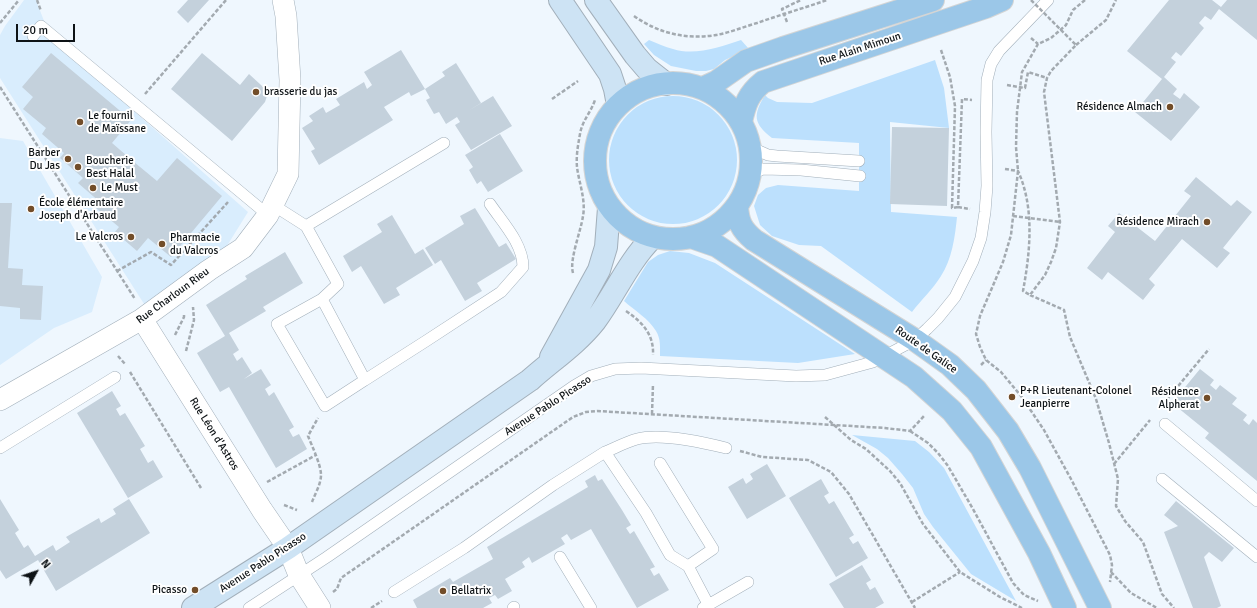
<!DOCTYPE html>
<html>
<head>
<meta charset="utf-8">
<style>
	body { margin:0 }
	#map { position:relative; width:1257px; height:608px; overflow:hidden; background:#eff7fe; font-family:Signika,sans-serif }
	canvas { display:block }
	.north { position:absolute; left:16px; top:552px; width:40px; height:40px; -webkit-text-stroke:3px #fff; paint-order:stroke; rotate:50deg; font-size:11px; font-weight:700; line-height:16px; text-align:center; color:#0e1316 }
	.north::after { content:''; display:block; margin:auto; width:14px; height:18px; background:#0e1316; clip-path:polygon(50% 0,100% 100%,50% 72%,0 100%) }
	.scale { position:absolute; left:16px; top:24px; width:59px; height:18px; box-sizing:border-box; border:2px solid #0e1316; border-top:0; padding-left:5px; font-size:12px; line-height:14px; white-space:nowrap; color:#0e1316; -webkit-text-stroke:3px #fff; paint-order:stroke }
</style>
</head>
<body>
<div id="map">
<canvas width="1257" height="608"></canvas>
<div class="north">N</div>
<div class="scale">20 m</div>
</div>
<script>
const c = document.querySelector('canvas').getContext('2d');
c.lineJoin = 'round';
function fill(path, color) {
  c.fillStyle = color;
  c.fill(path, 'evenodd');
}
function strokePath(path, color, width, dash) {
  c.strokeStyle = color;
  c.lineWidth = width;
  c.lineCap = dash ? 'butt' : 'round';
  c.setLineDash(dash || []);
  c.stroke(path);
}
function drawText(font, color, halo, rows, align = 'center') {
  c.font = font + ' Signika,sans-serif';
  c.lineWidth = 4;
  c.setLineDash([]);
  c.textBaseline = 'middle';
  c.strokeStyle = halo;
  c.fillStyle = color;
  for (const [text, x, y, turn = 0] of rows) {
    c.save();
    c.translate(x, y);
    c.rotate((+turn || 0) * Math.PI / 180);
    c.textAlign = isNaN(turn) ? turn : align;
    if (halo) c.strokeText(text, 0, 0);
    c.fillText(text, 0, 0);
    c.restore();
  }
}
const built = new Path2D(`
	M24,0H36L52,42L127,105L248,212L225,249L146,307L0,78V35L5,26Z
	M0,138L23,141L102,277L92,312L54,328L0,365Z`);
const green = new Path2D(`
	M649,40C657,43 665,47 673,49C695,56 720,47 741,40L749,49L725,60L714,69L706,71H696L671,66L654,55L644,44Z
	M935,60L944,88L949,128L890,122L891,212L957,217C955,237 952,259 941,276C933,289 921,300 912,312L821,246L799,245L772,236L760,225L754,206L758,195L766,188L778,185L859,191V143L772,138C753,123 753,115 765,95L768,98L777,102L812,103Z
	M609 160a64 64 0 1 1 128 0a64 64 0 1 1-128 0Z
	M670,251L689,253L715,263L855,354L798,363L660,356C660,348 661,339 656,331C649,319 634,310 624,301L648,262L658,255Z
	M852,435L915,441L929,452L944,468L1016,601L971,574L933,527L924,514L913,488L902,474L888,458L877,449Z`);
const building = new Path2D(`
	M188,0H209L188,23L177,12Z
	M1169,0H1212L1221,7L1227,0H1257V40L1219,9L1211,20L1205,16L1199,23L1204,28L1181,56L1176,52L1171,58L1176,62L1164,77L1177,89L1173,94L1180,99L1184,93L1200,107L1171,141L1135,112L1162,79L1127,51Z
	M401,50L425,89L411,96L409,92L384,107L393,120L319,165L311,151L315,149L302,128L313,121L309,116L323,107L326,113L340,105L336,99L364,82L367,89L372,85L364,72Z
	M51,53L131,120L112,143L134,162L157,181L177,158L222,196L171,257L148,238L137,251L115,232L119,227L96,208L101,203L78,183L83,178L60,158L64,153L42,134L46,128L23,109L33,97L22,87Z
	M202,53L240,85L249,74L261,85L266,91L267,96L265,102L232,141L171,89Z
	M456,63L481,103L468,111L493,96L512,126L471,150L455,125L460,122L457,117L446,124L439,112L434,114L426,100L430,98L425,89L445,76L442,72Z
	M892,127L949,128L947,206L890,204Z
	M500,134L523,171L488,192L481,181L477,184L469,170L473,167L465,155Z
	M1196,177L1231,206L1237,200L1252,212L1223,248L1230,253L1217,268L1182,239L1149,279L1155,285L1143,300L1108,272L1102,280L1087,268L1115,232L1108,226L1119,213L1155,241L1191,196L1184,191Z
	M0,203H12L8,268L23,269L22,285L43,286L41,320L20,319V308L0,306Z
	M475,208L499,247L506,243L516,259L477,283L482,291L465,301L441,260L435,264L425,248L464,224L460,216Z
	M392,215L415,254L423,249L433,265L396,288L400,295L384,304L361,266L352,272L343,256L382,232L377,224Z
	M285,252L303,283L263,307L266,311L229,333L239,350L233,354L237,361L242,357L252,373L244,379L261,369L271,385L265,389L269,396L274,392L294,427L289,430L293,437L299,434L307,449L276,468L229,387L220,392L197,353L225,336L206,305L247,279L245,276Z
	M1200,369L1214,380L1210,385L1216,390L1220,385L1237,398L1232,404L1247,415L1243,420L1249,425L1253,419L1257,423V481L1205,438L1209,433L1172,403Z
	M112,391L121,406L116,409L120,416L125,413L145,446L140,449L148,463L153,460L163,477L128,498L77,413Z
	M767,464L786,496L747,519L728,487L743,478L746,484L753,479L750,474Z
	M595,475L598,481L602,479L622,510L631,525L626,528L630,534L634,531L655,567L650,569L654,576L659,573L669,590L637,608L591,529L571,540L567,534L561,538L565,544L532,563L529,557L522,562L525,567L505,579L512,591L498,599L495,595L489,598L492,603L483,608H417L413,600L450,578L453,582L493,559L487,547L588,487L585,481Z
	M821,479L829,493L824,496L829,504L834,501L854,535L849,538L853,544L858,541L868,558L836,577L789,498Z
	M0,499L19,530L15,533L24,548L28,545L35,556L53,545L56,551L70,542L66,537L99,518L101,523L116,514L113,509L129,499L150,533L56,591L38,560L6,579L0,570Z
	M1176,501L1234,548L1222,562L1209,552L1204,557L1221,606L1217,608H1193L1164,532L1178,526L1164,515Z
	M862,565L871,580L866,583L870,590L875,587L884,603L875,608H844L829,584Z`);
const path = new Path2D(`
	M37,0L41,11
	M1085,0L1073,10L1066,25L1051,38L1038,44L1022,72L1017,112L1016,147L1018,171L1011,235L1003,262L980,316L976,334L980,347L986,360L1001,372L1021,396L1044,430L1071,479L1110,555L1112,565L1110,582
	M634,16C658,33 686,40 716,35C729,33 743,27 757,23C780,15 804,8 827,0
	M787,22L782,9L801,0
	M0,23L19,0
	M1031,38L1038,44
	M1076,45L1106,20L1116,0
	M941,50L950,77L955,106L952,208L958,207L962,99L972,100
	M1007,85L1025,88L1028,72L1047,78
	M0,87L135,299
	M145,94L226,0
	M552,99L578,81
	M1005,169L1018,171C1035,208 1030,253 1023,291L1030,295L1045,275L1051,262L1056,248L1060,222L1044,92L1047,78L1051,71L1076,45L1071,40
	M958,207L970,209
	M1013,216L1060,222
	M117,271L151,252L171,265L228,202
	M573,273C569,260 581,231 583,216C586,200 579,183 577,167C576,156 578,145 580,134C582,121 591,112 595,100
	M1030,295L1064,310L1070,337L1096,399L1109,443L1118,479L1116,506L1125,521L1143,542L1162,594L1174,608
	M626,311C642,322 654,334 653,355
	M175,335L184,317V313
	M186,351L194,320L193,307
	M118,356L125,364
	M981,365L986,360
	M130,372L201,488
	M1159,409L1209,349
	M652,414L653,384
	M825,417L851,440L866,449L890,471L900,483L923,524L960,572L1000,597L1022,608
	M910,431L928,443L938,453L948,466L973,509L1013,583L1024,595L1038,601
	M740,451L762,457L808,460L831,472L849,494L915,608
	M1114,464L1150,420
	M267,482L316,455
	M312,502C315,494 321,484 321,475C321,465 312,446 308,436L318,418
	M284,505L297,510
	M1111,572L1131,593L1157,608
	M333,592L337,589L341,578L573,417L586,412L597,411L885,428L910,431L925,415
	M912,602L960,572
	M371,608L382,601`);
const service = new Path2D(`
	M33,36L41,26L268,215
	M750,147L768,155L777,156L859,161
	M751,174L763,169L801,170L860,176
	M273,205L306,226L338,284L322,299L365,380L325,406L277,324L322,299
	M306,226L444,143
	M365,380L426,341L501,292L523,267C523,244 503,223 490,204
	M1165,424L1257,501
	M0,448L115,377
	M660,463L713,549L688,566L708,604
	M1162,479L1257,557
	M560,557L591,608
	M688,566L670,555L646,513L605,452C615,448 626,442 637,439C660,433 702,442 726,448
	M394,592L464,548L553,485L605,452
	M249,608L327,557L574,386L591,376L615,369L641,368L796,376L825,375L873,362L915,340L927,329L938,318L955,297L973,261L981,238L985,212L987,186L986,132L987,80L991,64L999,51L1048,0
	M513,608L514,607
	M703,608L748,582`);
const minor = new Path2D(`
	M142,319L262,510L288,548L299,575L320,608
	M0,400L142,319L209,270L243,248L268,215L288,174L290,80L286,16L283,0`);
const secondary = new Path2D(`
	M560,0L610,74L615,89L618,105
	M596,0L635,55L647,69L666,84
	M551,357L599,270L606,247L609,208
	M193,608L288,548L530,380C551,361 577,344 595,321C615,294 628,262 652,238`);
const primary = new Path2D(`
	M595 161a78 78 0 1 1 156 0a78 78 0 1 1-156 0Z
	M703,88L716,82L746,61L783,48L933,0
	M741,122C745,104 748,94 763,82L986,7L1002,0
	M737,206C738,222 741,229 754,240L915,340L950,365L976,390L1008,431L1030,468L1100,608
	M691,237L717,246L914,377L952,411L981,447L1039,553L1065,608`);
const pathBridge = new Path2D(`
	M1031,0L1071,40`);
const markers = [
	[256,92,4,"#724d29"],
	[1170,107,4,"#724d29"],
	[80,122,4,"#724d29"],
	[68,159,4,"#724d29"],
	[78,167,4,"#724d29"],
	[93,188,4,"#724d29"],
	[31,209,4,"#724d29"],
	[1207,222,4,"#724d29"],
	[131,237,4,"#724d29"],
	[162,244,4,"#724d29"],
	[1012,397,4,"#724d29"],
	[1207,398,4,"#724d29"],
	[195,590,4,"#724d29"],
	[443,591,4,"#724d29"]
];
const streetNames = [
	["Rue Alain Mimoun",860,49,-18],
	["Rue Charloun Rieu",173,296,-36],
	["Route de Galice",926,350,35],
	["Avenue Pablo Picasso",548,406,-33],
	["Rue Léon d'Astros",214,434,58],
	["Avenue Pablo Picasso",263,563,-33]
];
const poiNames = [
	["brasserie du jas",264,92],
	["Résidence Almach",1162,107,"right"],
	["Le fournil",88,116],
	["de Maïssane",88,129],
	["Barber",60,153,"right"],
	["Du Jas",60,166,"right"],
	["Boucherie",86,161],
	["Best Halal",86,174],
	["Le Must",101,188],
	["École élémentaire",39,203],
	["Joseph d'Arbaud",39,216],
	["Résidence Mirach",1199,222,"right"],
	["Le Valcros",123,237,"right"],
	["Pharmacie",170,238],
	["du Valcros",170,251],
	["P+R Lieutenant-Colonel",1020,391],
	["Jeanpierre",1020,404],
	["Résidence",1199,392,"right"],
	["Alpherat",1199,405,"right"],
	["Picasso",187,590,"right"],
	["Bellatrix",451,591]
];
fill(built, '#d9edfd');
fill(green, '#bce0fd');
fill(building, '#c4d1dc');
strokePath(service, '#a2afba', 12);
strokePath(minor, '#a2afba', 22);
strokePath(secondary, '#a2afba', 24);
strokePath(primary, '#d4d5d5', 24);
strokePath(path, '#a3aab0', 2.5, [4, 2]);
strokePath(service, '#fff', 11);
strokePath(minor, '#fff', 21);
strokePath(secondary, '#cde3f4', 22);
strokePath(primary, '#9bc7e8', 22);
strokePath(pathBridge, '#a3aab0', 2.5, [4, 2]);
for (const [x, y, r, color] of markers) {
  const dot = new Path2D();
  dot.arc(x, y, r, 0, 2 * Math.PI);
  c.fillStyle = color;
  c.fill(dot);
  strokePath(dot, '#fff', 1.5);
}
drawText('11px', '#0e1316', '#fff', streetNames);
drawText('11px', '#0e1316', '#fff', poiNames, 'left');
</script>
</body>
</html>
